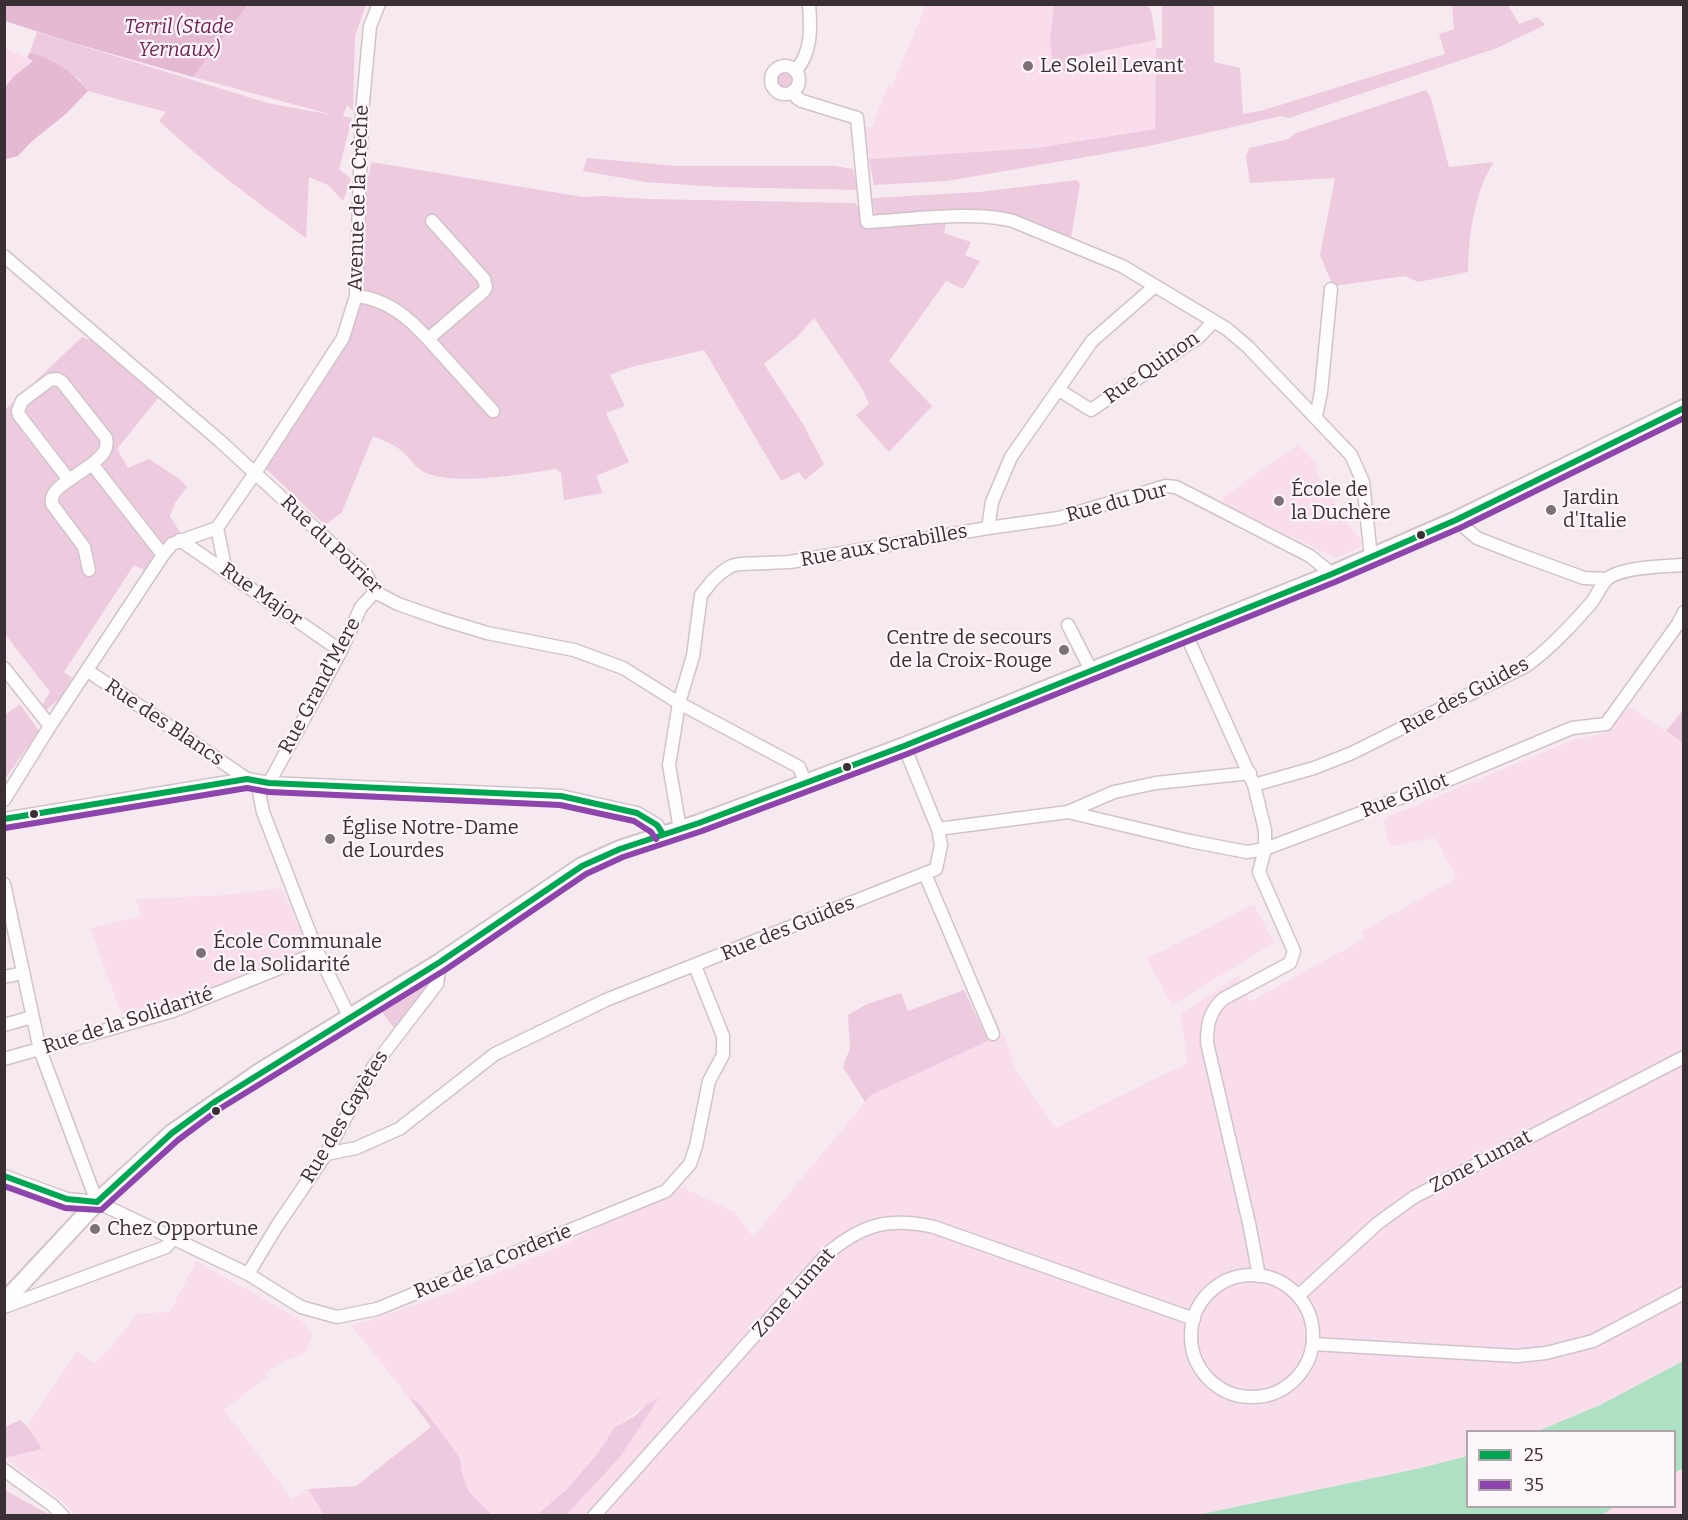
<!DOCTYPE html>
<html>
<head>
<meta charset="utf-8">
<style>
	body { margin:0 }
	#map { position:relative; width:1688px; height:1520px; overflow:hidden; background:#f7e9f0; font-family:Bitter,serif }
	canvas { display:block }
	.frame { position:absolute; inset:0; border:6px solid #3b2f36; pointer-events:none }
	.legend { position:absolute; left:1466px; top:1430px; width:210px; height:78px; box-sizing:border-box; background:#fdf6fa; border:2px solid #afa6ac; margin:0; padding:8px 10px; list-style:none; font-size:18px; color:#3b2f36 }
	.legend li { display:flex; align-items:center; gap:12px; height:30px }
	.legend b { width:30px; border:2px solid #afa6ac }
</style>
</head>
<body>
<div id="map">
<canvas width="1688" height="1520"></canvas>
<div class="frame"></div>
<ul class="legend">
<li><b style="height:8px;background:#00a651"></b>25</li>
<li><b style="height:8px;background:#8e44ad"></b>35</li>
</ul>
</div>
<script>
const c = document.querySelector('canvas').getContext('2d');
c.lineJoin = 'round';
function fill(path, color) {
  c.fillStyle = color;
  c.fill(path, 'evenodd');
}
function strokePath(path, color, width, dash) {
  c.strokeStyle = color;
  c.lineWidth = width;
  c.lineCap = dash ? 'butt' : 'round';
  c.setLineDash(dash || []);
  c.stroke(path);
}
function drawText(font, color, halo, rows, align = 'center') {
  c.font = font + ' Bitter,serif';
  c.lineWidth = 4.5;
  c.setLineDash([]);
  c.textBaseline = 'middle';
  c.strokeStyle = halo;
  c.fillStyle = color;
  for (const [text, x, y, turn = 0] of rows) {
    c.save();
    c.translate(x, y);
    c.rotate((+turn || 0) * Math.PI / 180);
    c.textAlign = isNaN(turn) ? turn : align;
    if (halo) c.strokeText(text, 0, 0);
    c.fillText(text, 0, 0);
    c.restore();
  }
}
const built = new Path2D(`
	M1147,4L1151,11L1156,40L1155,129L1036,148L869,159L865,127H872L888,85L892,86L926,5Z
	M5,48L33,61L5,85Z
	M1298,445L1318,465L1315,468L1338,510L1362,542L1359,548L1336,558L1226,505L1222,498Z
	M1629,707L1683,743V1361L1599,1405L1538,1431L1468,1432L1467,1456L1463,1457L1421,1468L1197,1515H563L620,1457L658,1399L647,1404L615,1427L598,1453L578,1476L561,1495L537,1515H492L469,1492L462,1473L460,1458L445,1437L419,1403L409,1398L352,1326L446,1294L561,1246L679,1186L735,1212L753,1237L871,1095L1004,1034L1016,1071L1056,1128L1187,1063L1181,1014L1238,976L1245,986L1249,1002L1364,939L1361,932L1457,878L1435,838L1390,846L1383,819L1573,740L1605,733Z
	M282,888L309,951L195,998L125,1015L119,1008L90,928L141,916L136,899L226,895Z
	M1254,904L1274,943L1172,1005L1146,957L1163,951Z
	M196,1261L301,1320L313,1335L305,1353L281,1362L265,1374L267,1377L224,1410L292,1499L308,1489L324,1515H75L65,1504L5,1458L41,1449L27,1426L77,1351L94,1363L111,1348L136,1314L170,1312Z
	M1683,1469V1515H1599L1615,1507L1674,1506L1675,1474Z`);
const green = new Path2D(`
	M248,5H366L355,36L353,111L347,105L343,116L352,118L339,169L351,179L343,201L328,185L309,177L306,238C255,201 205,164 159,121L166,112L88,91L79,79L30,51L37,32L267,103L333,115L193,77Z
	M1054,5H1147L1151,11L1156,40L1077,56L1065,72L1054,67L1050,40Z
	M1162,5H1214V62L1240,68L1243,114L1264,110L1445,54L1439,34L1454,29L1452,5H1508L1519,24L1538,17L1545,25L1497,48L1289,118L1281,116L1149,146L947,181L874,185L869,159L1036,148L1155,129L1156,48H1162Z
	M772 80a13 13 0 1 1 26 0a13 13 0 1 1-26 0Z
	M1426,90L1431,98L1449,167L1494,162C1475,189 1468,239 1468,272L1418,282L1405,276L1333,286L1320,255L1335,178L1250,183L1246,157L1249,148L1289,139L1296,133Z
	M587,158L678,166H835L853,169L858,190L717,187L646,182L583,171Z
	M371,162L583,197L603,196L647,199L855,203L871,221L875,217L872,198L979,192L1077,180L1080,184L1071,238L1053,234L1013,216L947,217L944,233L971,242L965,255L980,261L963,289L946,281L889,361L932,406L889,452L856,415L869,404L863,390L814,318L796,338L764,364L803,424L824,464L805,480L799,472L781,481L704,350L628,368L610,375L625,406L606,413L629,462L596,476L603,493L564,500L561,473L556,469C521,474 458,486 426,473C415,468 410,458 402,451C394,444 382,440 373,436L342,512L325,525L264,467L355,314L364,231L366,175H369Z
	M82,337L97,342L159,397L117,449L128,468L149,459L181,480L187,487L175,503L170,516L181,534L163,548L146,571L134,565L64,672L72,678C69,691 57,702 46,710L42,705L50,692L5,634L4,411Z
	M20,704L39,731L5,779V715Z
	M1683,710V743L1666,731Z
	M425,980L429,989L395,1029L378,1007Z
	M964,990L988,1041L871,1095L865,1102L843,1067L850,1048L848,1015L867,1004L901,993L908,1011Z
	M409,1398L419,1403L445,1437L460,1458L462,1473L469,1492L492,1515H324L308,1489L356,1486L431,1427Z
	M659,1398L620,1457L566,1515H537L567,1489L598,1453L615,1427L635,1416L647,1404Z
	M20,1420L27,1426L42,1449L5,1458V1427Z
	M4,1490H5L50,1515H5Z`);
const forest = new Path2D(`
	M5,4H248V5L193,77L70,42L5,21Z
	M30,52C53,59 74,72 88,91L67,113L31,142L18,156L7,159L4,158L5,87L14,76L33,61L27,57Z`);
const water = new Path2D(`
	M1683,1361V1468L1675,1473L1674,1432L1538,1431L1600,1405Z
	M1467,1456L1468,1506L1615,1507L1599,1516L1197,1515L1421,1468Z`);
const minor = new Path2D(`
	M771 80a14 14 0 1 1 28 0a14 14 0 1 1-28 0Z
	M795,71C812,54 811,27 809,4
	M793,91L797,98L802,101L857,118L867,222C909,220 974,210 1013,221L1122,266L1227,329L1248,347L1351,455L1363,482L1371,557
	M4,256L220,441L367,576L375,592L398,604L441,619L487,633L574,650L623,668L679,703L799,767L806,784
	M356,296C387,299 408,317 428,339L484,291L486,287L484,279L432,221
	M428,339L493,411
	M1059,390L1091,410L1200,336L1213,322
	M1316,416L1321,392L1331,289
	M92,464L69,480L19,415L18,411L22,401L50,380L57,379L62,382L106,438C109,451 101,456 92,464L163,555
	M69,480C61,486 50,492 52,504L84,547L89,570
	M1456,520L1477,538L1518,554L1584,578L1607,579
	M988,528L992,502L1011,457L1092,341L1155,286
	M180,540L341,651
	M226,571L217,528L255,473L343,338L356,296L362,113L370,26L379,4
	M1068,625L1091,670
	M1185,632L1254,785L1265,830V849L1259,872L1294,951L1290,963L1223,999C1209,1012 1207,1025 1207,1043L1249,1223L1259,1276
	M4,668L50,726
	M88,671L247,779
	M904,746L938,829
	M257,782L263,812L316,949L350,1018
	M269,783L341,651L361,607L375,592
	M1254,785L1314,768L1352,753L1526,666C1551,648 1572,625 1592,602C1597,595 1601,585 1607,579C1621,567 1665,566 1684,565
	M4,800L50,726L163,555L172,544L217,528
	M1068,812L1190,841L1247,852L1265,849L1448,780L1572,728L1606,724L1678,624L1684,612
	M4,819L247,779L269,783L561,796L637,813L657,825L663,834
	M680,829L669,765L679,703L693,656L701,595L713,580L722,572L731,566L740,564L790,562L988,528L1059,518L1166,486L1176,487L1310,556L1332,574
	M925,874L993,1034
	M4,884L40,1050L97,1202
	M4,977L23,973
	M4,1025L32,1017
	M4,1059L173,1011L317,953
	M326,1154L356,1148L399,1129L495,1054L606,1000L936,869L941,845L938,829L1068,812L1114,792L1156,783L1250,773
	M4,1176L67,1199L97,1202L248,1274L301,1307L337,1317L377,1309L666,1191L690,1164L696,1146L709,1081L723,1055V1036L695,966
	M248,1274L277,1226L326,1154L373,1067L437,984L440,962
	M1191 1336a61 61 0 1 1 122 0a61 61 0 1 1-122 0Z
	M1298,1296L1378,1223L1414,1197L1684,1057
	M4,1307L166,1247L174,1238
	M1313,1344L1517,1356L1546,1353L1593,1341L1684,1293
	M4,1470L52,1505L63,1516
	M594,1516L827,1254C862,1224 890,1217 934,1227L1194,1319`);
const major = new Path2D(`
	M4,1302L97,1202L172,1133L261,1071L440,962L582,866L620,849L699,823L904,746L1332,574L1456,520L1684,408`);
const bus1 = new Path2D(`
	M4,819L247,779L269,783L561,796L637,813L657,825L663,834
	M4,1176L67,1199L97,1202
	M97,1202L172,1133L216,1101L440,962L582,866L620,849L699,823L904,746L1332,574L1456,520L1684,408`);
const bus2 = new Path2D(`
	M5,828L247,788L269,792L560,805L634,821L651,832L656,839
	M4,1186L65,1208L101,1210L178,1140L221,1108L445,970L586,874L623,857L702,831L907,754L1335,582L1460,528L1684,418`);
const markers = [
	[1028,66,6,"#7d7077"],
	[1279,501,6,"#7d7077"],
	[1551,510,6,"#7d7077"],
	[1421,535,5,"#3b2f36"],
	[1064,650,6,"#7d7077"],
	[847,767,5,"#3b2f36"],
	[34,814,5,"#3b2f36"],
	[330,839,6,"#7d7077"],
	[201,953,6,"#7d7077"],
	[216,1111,5,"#3b2f36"],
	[95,1229,6,"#7d7077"]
];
const parkNames = [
	["Terril (Stade",179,27],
	["Yernaux)",179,50]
];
const poiNames = [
	["Le Soleil Levant",1040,66],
	["École de",1291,490],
	["la Duchère",1291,513],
	["Jardin",1563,498],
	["d'Italie",1563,521],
	["Centre de secours",1052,638,"right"],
	["de la Croix-Rouge",1052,661,"right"],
	["Église Notre-Dame",342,828],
	["de Lourdes",342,851],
	["École Communale",213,942],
	["de la Solidarité",213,965],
	["Chez Opportune",107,1229]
];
const streetNames = [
	["Avenue de la Crèche",359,198,-88],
	["Rue Quinon",1152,368,-35],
	["Rue du Dur",1117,503,-15],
	["Rue du Poirier",331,545,44],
	["Rue aux Scrabilles",884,546,-10],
	["Rue Major",261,595,35],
	["Rue Grand'Mere",320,686,-62],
	["Rue des Guides",1465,696,-28],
	["Rue des Blancs",164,723,34],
	["Rue Gillot",1405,796,-21],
	["Rue des Guides",788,929,-22],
	["Rue de la Solidarité",128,1021,-18],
	["Rue des Gayètes",345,1117,-59],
	["Zone Lumat",1481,1162,-28],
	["Rue de la Corderie",493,1262,-22],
	["Zone Lumat",794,1293,-48]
];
fill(built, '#f9ddec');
fill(green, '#eecade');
fill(forest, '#e6b9d3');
fill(water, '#aee1c4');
strokePath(minor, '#d0c4ca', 15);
strokePath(major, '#d0c4ca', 20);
strokePath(minor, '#fefcfd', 12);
strokePath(major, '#fefcfd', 16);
strokePath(bus1, '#00a651', 6);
strokePath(bus2, '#8e44ad', 6);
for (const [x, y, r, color] of markers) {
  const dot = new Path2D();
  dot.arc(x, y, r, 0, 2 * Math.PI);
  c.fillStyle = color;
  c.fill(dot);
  strokePath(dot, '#fdf6fa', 2);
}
drawText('italic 20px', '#732157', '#fdf6fa', parkNames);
drawText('20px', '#3b2f36', '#fdf6fa', poiNames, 'left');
drawText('20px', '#3b2f36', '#fdf6fa', streetNames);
</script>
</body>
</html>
